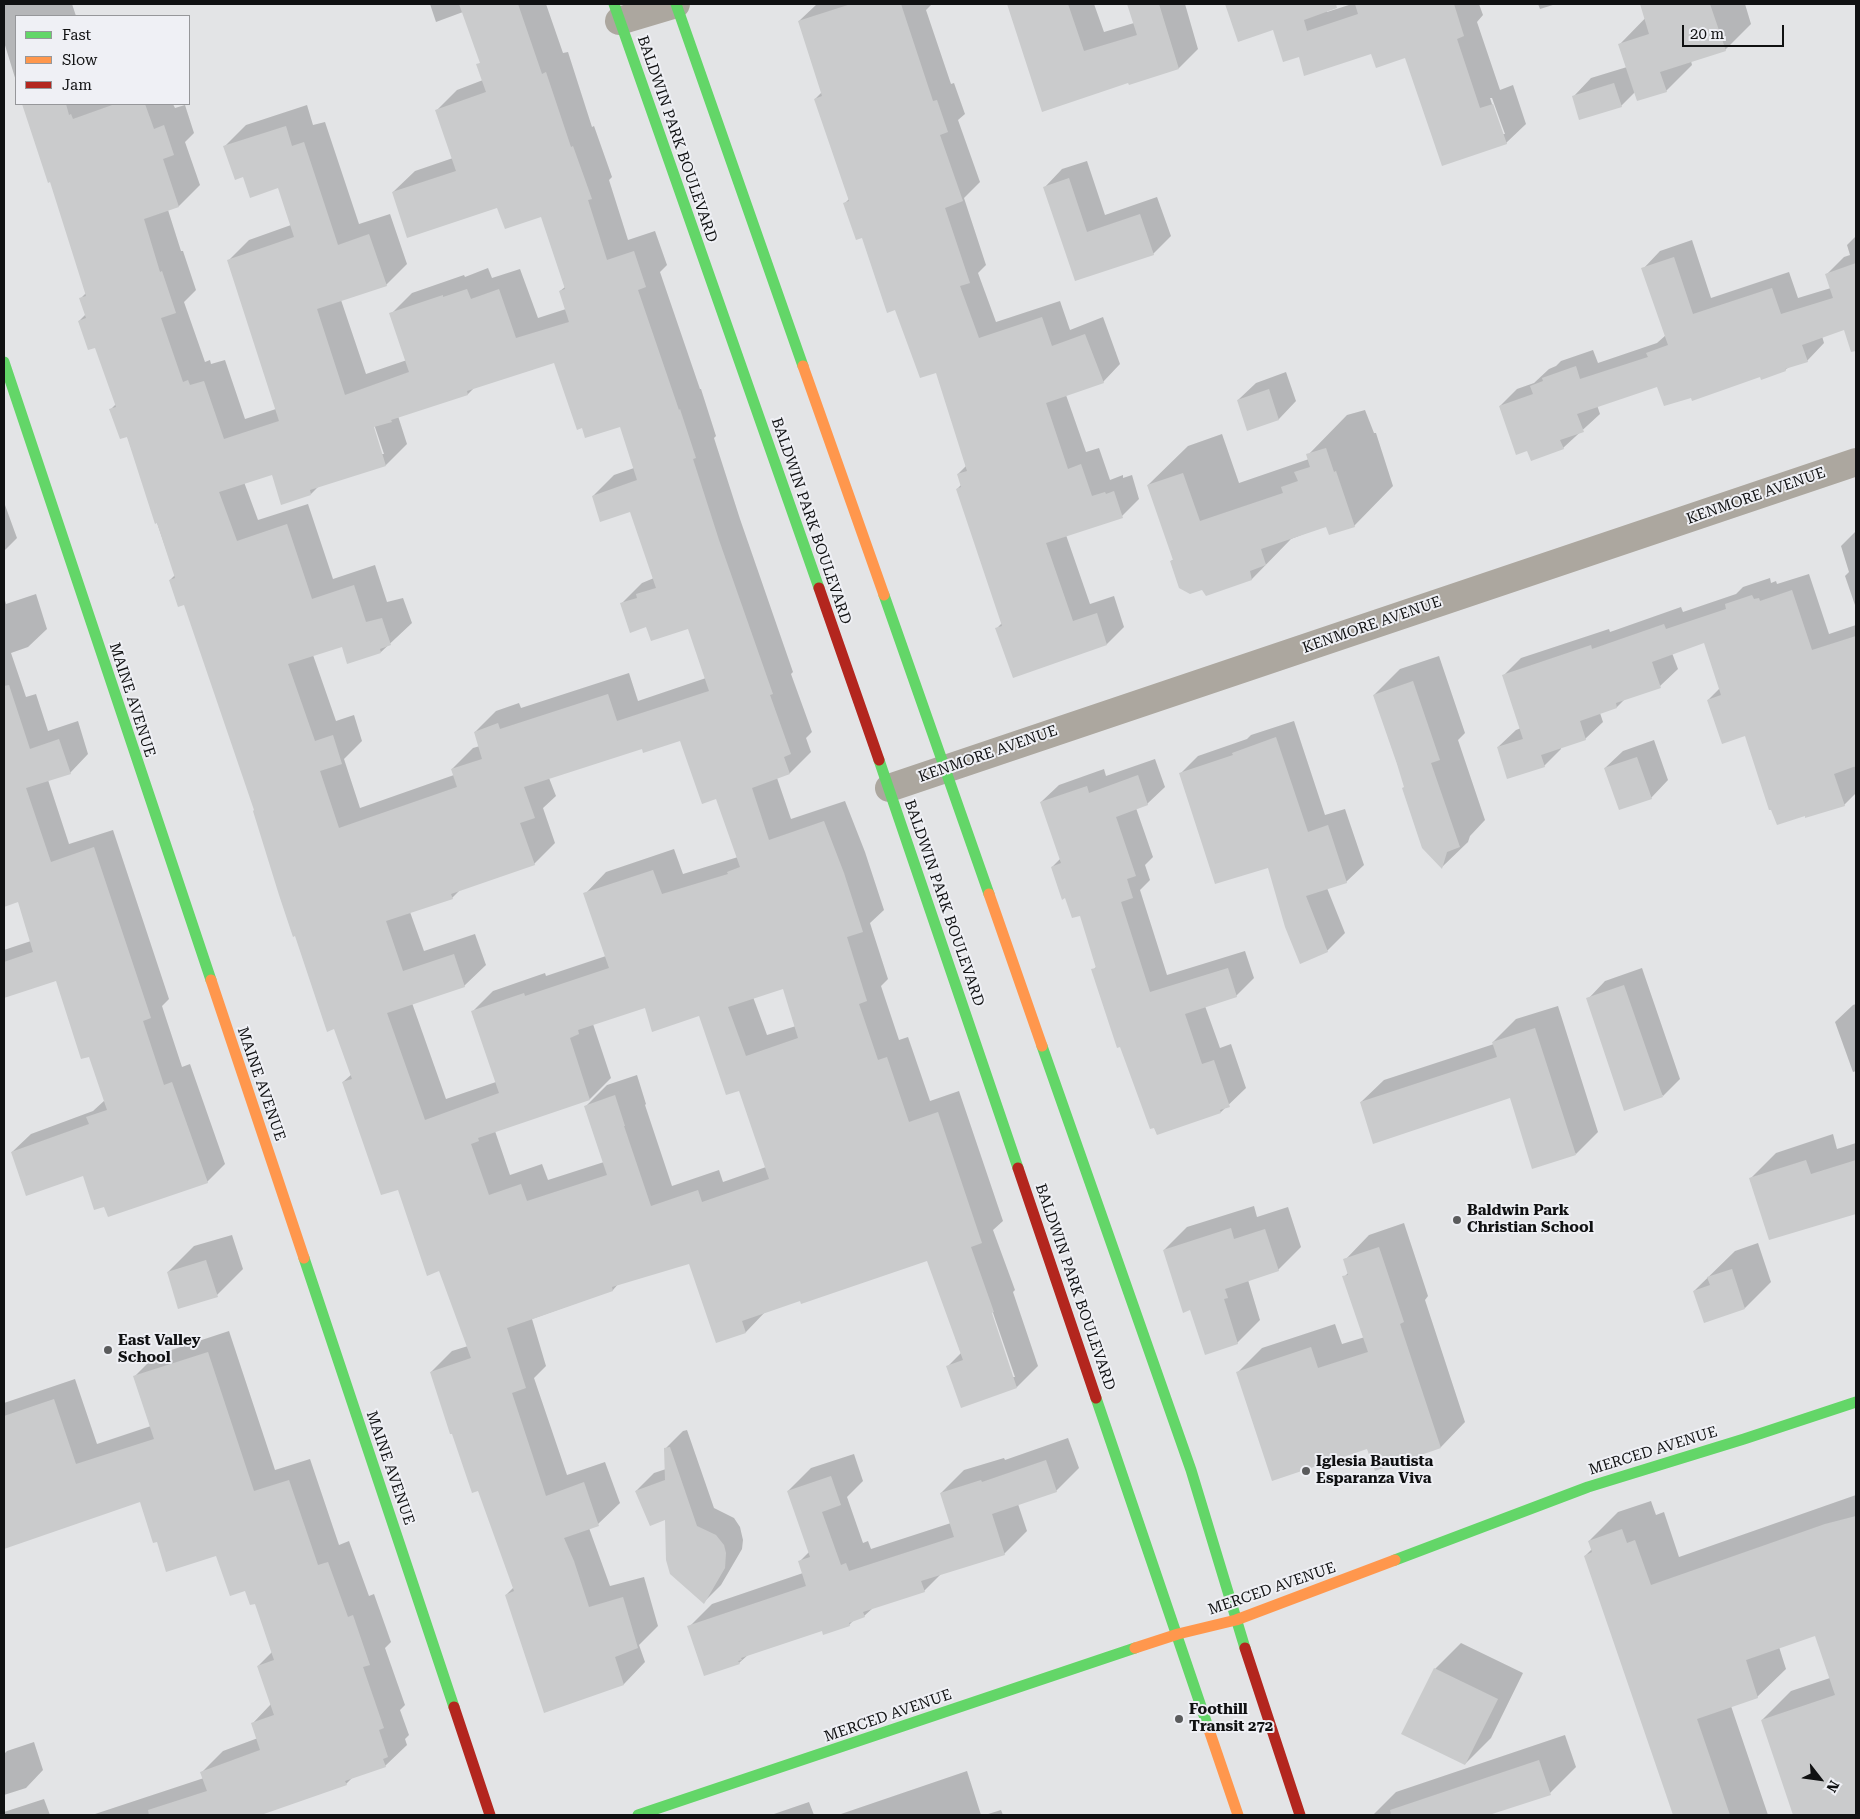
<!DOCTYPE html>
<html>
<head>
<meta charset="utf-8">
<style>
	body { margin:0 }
	#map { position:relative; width:1860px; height:1819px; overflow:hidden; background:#e3e4e6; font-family:"Roboto Serif",serif }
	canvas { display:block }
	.frame { position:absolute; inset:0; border:5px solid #101112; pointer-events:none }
	.legend { position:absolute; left:15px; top:15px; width:175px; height:90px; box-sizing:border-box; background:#eff0f5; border:1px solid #96979a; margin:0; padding:6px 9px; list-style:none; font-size:15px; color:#101112 }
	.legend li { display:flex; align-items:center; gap:10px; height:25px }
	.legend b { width:25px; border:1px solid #96979a }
	.north { position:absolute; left:1795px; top:1754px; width:50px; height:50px; -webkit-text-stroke:4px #eff0f5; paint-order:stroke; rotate:120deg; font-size:14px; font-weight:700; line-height:20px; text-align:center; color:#101112 }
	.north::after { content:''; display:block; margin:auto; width:18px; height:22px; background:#101112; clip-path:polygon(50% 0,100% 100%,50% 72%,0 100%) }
	.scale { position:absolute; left:1682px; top:25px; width:102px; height:22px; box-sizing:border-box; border:2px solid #101112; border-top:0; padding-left:6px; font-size:15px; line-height:18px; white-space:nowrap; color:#101112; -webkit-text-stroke:4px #eff0f5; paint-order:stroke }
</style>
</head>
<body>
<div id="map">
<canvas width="1860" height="1819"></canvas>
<div class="frame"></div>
<ul class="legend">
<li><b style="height:6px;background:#63d668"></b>Fast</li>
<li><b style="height:6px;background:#ff974d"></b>Slow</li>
<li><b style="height:6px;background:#b3261e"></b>Jam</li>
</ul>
<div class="north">N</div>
<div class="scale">20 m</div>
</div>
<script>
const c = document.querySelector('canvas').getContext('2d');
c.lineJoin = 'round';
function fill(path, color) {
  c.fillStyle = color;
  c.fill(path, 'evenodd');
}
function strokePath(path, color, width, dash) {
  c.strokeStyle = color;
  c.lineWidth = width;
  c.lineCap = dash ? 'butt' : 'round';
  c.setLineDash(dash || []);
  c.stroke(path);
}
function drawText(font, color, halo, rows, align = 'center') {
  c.font = font + ' "Roboto Serif",serif';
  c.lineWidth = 4;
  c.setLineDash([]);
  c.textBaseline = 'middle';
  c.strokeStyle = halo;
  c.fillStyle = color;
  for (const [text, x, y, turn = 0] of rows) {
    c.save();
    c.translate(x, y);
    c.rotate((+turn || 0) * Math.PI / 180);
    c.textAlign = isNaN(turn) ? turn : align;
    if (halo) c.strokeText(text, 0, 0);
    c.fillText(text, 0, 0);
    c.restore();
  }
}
const shadow = new Path2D(`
	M4,4H72L76,16H16V81L4,42Z
	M430,4H546L563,53L568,52L592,127L594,126L612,177L609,180L628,240L655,231L667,265L660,272L700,389H701L716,436L714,438L740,519L793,672L791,674L812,732L806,738L811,752L790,773L777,778L791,819L845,801L865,852L884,910L870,923L888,979L881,986L899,1040L908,1037L930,1101L959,1091L1003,1221L993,1230L1015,1290L1013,1292L1038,1366L1017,1387L948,1366L961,1353L928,1260L766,1311L746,1332L717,1342L690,1262L619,1283L613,1290L532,1319L546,1366L534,1378L567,1475L605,1462L620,1503L598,1524L589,1528L610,1586L644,1577L658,1626L639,1645L645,1662L624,1684L545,1712L506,1595L514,1587L479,1490L431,1372L452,1351L468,1346L440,1270L343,1082L352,1074L256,810L185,603L170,580L175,575L127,436L111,409L116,404L96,346L79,321L86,314L81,298L87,292L48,172L32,132L23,104H173L175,108L185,105L194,133L185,142L200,185L179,206L168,210L181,251H183L196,290L184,302L205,362L210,360L211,364L225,360L245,419L276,409L228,261L249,240L291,225L279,187L244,176L225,146L246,125L307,105L313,125L325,122L359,224L390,214L407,264L386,285L341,300L366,374L407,360L391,314L412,293L464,275L465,277L488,268L492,278L520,269L538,318L566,309L560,291L565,287L542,215L498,206L393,192L415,171L453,158L436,111L457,90L483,80L478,65L481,62L463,12L436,22ZM555,362L583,427L621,426L634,468L614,475L593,496L631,511L654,578L642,583L621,604L646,625L689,627L706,678L638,701L629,673L521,708L519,703L496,711L475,732L480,746L473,748L452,769L454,775L360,808L344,759L362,741L354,715L336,721L313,655L343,646L381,652L412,623L403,598L387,602L375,565L333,579L308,504L258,520L244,482L272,473L311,494L319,486L386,465L407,444L398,416L468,394L474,388ZM373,421L384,454H381L371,422ZM680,739L717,798L738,857L683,874L674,849L606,872L585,894L606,956L546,976L545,973L493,991L472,1012L496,1082L446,1099L412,1003L464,986L486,965L475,934L424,951L410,912L452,898L460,890L534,864L555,843L543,808L556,796L549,778L643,747ZM784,987L796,1026L767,1035L753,997ZM646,1007L700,1015L740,1089L766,1167L723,1182L719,1170L672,1186L645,1105L646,1104L637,1075L607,1085L586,1106L604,1162L548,1180L542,1164L510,1175L495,1131L590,1099L611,1078L593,1024ZM989,1307H991L1015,1377H1012Z
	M817,4H932L926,10L951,84L954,83L965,114L958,120L980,182L964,198L986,265L978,273L996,322L1060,301L1070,330L1103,317L1120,364L1103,382L1066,395L1086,452L1099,448L1110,480L1123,475V478L1132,475L1139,499L1122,516L1066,535L1090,604L1114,596L1124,627L1107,644L1014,676L997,628L1002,623L957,489L961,485L958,474L966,466L937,371L896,308L863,237L845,203L849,199L815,99L822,92L799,21Z
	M1008,4H1094L1104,32L1134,23L1128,4H1185L1198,49L1179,68L1129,81L1043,110Z
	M1226,4H1324L1327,12L1352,4H1479L1483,15L1477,22L1500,90L1513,85L1526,124L1506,143L1406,56L1372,52L1273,29L1239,41ZM1490,98H1492L1505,134H1502Z
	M1538,4H1556L1540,9Z
	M1659,4H1745L1751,24L1725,50L1691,61L1692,65L1666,91L1635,92L1621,106L1574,96L1591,78L1627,67L1620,44Z
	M1087,161L1105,215L1157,197L1171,236L1153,254L1076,280L1045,187L1062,169Z
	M1856,236V325L1822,336L1824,343L1807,361L1789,367L1785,370L1761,376L1691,396L1658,385L1597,405L1600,414L1563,448L1528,450L1500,406L1517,389L1534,383L1549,369L1556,366L1561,361L1593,350L1598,363L1657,343L1666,335L1643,269L1660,251L1692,240L1711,298L1789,272L1798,298L1831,288L1827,274L1844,257L1850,255L1847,245Z
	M1286,372L1296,401L1279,419L1248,429L1238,400L1256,383Z
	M1365,410L1374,433H1376L1393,486L1354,526L1327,525L1291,539L1252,579L1203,588L1171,561L1174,559L1148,485L1188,446L1222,434L1239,483L1309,459L1308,455L1347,415Z
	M5,505L17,538L4,551V506Z
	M1856,531V608L1845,576L1849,572L1841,546Z
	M1809,574L1829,634L1856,625V687L1835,694L1856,771V793L1844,805L1746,734L1708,700L1720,688L1705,641L1672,653L1678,669L1660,686L1625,699L1617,707L1600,713L1603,722L1585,739L1561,747V749L1544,766L1498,747L1516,730L1521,728L1504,675L1521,658L1609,629L1610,632L1681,607L1683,612L1736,594L1743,587L1770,578L1771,583L1776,581L1777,584Z
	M36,594L47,629L28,647L11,653L26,697L36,694L48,731L78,721L88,754L70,773L48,780L69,844L113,830L169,999L162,1006L182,1067L190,1064L225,1164L207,1182L105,1205L84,1174L12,1152L31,1134L93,1111L105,1100L90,1055L57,980L4,997V950L31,941L19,900L4,906V597L6,604Z
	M1439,656L1465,733L1458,740L1485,820L1470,836L1468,842L1442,867L1405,786L1374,695L1400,669Z
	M1294,721L1325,815L1345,809L1364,865L1346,882L1327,888L1345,933L1327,951L1268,866L1181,773L1198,756L1247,739L1251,735Z
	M1654,740L1668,780L1651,798L1605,768L1623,751Z
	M1155,759L1165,787L1147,804L1136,808L1153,857L1145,865L1150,880L1140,890L1167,975L1245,951L1254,978L1236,996L1205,1006L1220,1048L1231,1044L1246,1088L1221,1112L1157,1134L1093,970L1097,966L1081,914L1066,897L1052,867L1061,858L1041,802L1059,785L1104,769L1106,776Z
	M1642,968L1680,1079L1663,1096L1588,999L1605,981Z
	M1856,1004V1071L1853,1072L1835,1022L1853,1005Z
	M1558,1006L1598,1132L1576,1154L1511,1097L1361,1102L1384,1080L1494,1044L1493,1042L1516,1019Z
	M1833,1134L1837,1149L1856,1143V1212L1770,1239L1750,1179L1776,1153Z
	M1254,1206L1257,1217L1288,1207L1301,1247L1278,1270L1248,1280L1260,1320L1237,1343L1164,1250L1187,1227Z
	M1404,1223L1428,1296L1425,1300L1465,1422L1441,1447L1375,1469L1368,1448L1237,1373L1262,1348L1335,1324L1342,1344L1365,1337L1344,1277L1349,1272L1345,1260L1369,1235Z
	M232,1235L243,1269L217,1295L168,1272L194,1246Z
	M1758,1243L1771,1282L1745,1308L1694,1291L1735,1251Z
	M229,1331L275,1470L310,1459L339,1545L349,1541L369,1596L374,1594L391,1642L385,1648L405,1705L400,1710L409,1735L405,1739L407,1745L385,1766L353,1777L346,1784L257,1815H92L204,1778L202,1772L223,1751L258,1738L253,1723L271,1704L258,1666L272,1652L255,1602L217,1554L158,1540L141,1500L4,1547V1403L75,1379L97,1444L151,1426L134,1377L156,1355Z
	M687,1430L714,1508L734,1518L740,1527L743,1540L742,1549L721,1585L704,1602L667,1519L636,1491L654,1473L666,1469L665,1449L683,1431Z
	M1068,1438L1079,1468L1056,1491L1018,1504L1027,1531L1004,1554L942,1573L924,1591L873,1608L864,1616L854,1620L849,1625L822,1629L749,1654L739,1663L689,1627L712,1604L803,1573L799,1562L810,1551L788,1491L811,1468L854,1454L863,1481L847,1497L863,1543L868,1541L871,1549L951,1523L941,1493L964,1470L1004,1458L1005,1460Z
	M1856,1495V1815H1794L1762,1720L1791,1691L1830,1678L1816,1635L1779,1647L1786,1669L1757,1697L1731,1706L1768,1815H1674L1585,1556L1592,1549L1589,1541L1618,1512L1651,1501L1656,1515L1664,1512L1679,1557Z
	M1461,1643L1523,1673L1491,1738L1465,1764L1435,1669Z
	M1565,1735L1576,1767L1550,1793L1485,1815H1373L1396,1792Z
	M34,1742L43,1770L26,1788L4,1795V1754L7,1751Z
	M967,1771L981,1815H838Z
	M44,1799L50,1815H4V1812Z
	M809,1802L814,1815H771Z
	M1001,1810L1003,1815H985Z`);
const building = new Path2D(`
	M459,4H518L542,74L546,72L571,147L573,146L592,199L588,200L607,260L634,251L646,287L638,290L679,410L680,409L696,458L693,459L719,540L773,694L770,695L791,754L784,757L790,774L752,788L769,840L824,821L844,873L863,932L847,937L867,1001L859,1004L878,1060L887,1057L909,1122L938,1112L982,1243L971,1247L994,1312L992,1313L1017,1388L961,1408L946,1366L963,1360L927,1261L801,1304L800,1301L742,1321L746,1333L716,1343L689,1264L612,1287L613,1291L507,1328L526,1388L512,1393L546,1496L584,1482L599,1526L564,1538L574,1561L589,1607L623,1597L638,1648L615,1657L624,1685L544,1713L505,1595L514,1591L478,1491L472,1493L452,1434H450L430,1372L471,1358L439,1271L427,1276L398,1190L381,1195L342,1082L352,1079L334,1029L327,1032L295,936L293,937L279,895L253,811L254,810L184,605L178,607L169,580L175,578L157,523L155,524L127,437L120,439L109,409L116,407L95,348L88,350L78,321L86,318L79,298L86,296L50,182L48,183L22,104H66L69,115L71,114L73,119L115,104H145L154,129L164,125L174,155L163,159L179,207L144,219L160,272L162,271L176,313L161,318L183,382L188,380L190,385L204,381L224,439L279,421L227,260L294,237L278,188L250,198L243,177L235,180L223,146L286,126L292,146L304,142L338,245L369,234L387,286L317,309L345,395L409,372L389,313L443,295V297L467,289L471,299L499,289L516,338L569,322L559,291L565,289L541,217L505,229L497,208L407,238L392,192L456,171L435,110L486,92L476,64L480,63ZM554,363L577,430L582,428L585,438L620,427L637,480L592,496L600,522L630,512L656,588L636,594L637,598L620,603L630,633L646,627L651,641L688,629L709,691L617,721L608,694L500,729L498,723L474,732L482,759L451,769L457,787L339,828L320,771L342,764L333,735L315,741L288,664L342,647L347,664L381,653L380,649L391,645L382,618L366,622L354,585L312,599L287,524L237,541L219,492L272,475L281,505L311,495L310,490L386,466L374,427L392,422L391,420L468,395L467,391ZM680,741L702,804L716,799L740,867L727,872L728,874L662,894L653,870L583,893L609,968L525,996L524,993L471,1011L499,1093L425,1120L387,1013L465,987L454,954L403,971L386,921L453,899L451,894L535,865L520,823L535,818L524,787L642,749L643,753ZM783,989L798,1038L746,1056L728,1007ZM645,1008L652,1032L699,1016L726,1095L739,1091L769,1179L702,1202L698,1190L651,1206L624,1126H625L615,1095L584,1106L607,1175L527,1201L521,1184L489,1195L471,1144L479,1141L478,1138L590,1100L570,1038L579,1034L578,1030Z
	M851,4H901L933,101L937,100L948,132L940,135L963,201L945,208L970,283L960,286L979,338L1042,317L1052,346L1085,334L1104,383L1046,403L1068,469L1081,464L1092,496L1105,492L1106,494L1114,491L1123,518L1046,543L1073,621L1097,613L1107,645L1013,678L995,628L1002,626L956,489L961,487L957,474L967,471L936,373L920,378L895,310L887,313L862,238L856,240L843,203L849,201L814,99L822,96L798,21Z
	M1007,4H1068L1084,51L1137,35L1127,4H1159L1179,69L1129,85L1128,83L1042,112Z
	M1225,4H1336L1337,8L1304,20L1307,31L1358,14L1355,4H1454L1464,36L1457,39L1480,108L1493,104L1507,144L1442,166L1405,58L1376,68L1371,54L1304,76L1299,57L1283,62L1273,30L1238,42Z
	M1640,4H1710L1726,51L1660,72L1667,92L1637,101L1618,44L1649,34Z
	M1614,83L1622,107L1579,120L1572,96Z
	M1069,178L1087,232L1140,214L1154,255L1075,281L1043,187Z
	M1674,257L1693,314L1772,288L1781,314L1833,298L1825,274L1856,263V351L1851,352L1844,330L1802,345L1808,362L1785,369L1786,371L1761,380L1760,377L1692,401L1691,398L1664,406L1657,387L1577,414L1584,432L1560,440L1564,449L1531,461L1527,451L1516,455L1499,406L1533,394L1530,386L1543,381L1542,378L1576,366L1580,379L1648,357L1646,353L1668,345L1641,268Z
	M1269,389L1279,420L1247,431L1237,400Z
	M1326,448L1334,472L1336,471L1355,527L1329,535L1326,527L1261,549L1266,565L1250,571L1252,580L1206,596L1202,590L1190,594L1179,588L1170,561L1173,560L1147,485L1183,473L1200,521L1283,493L1281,487L1298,481L1294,472L1310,467L1306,454Z
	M1792,590L1812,650L1856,636V766L1834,774L1845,806L1805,818V816L1777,825L1771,810H1769L1745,736L1722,744L1707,700L1721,695L1704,643L1652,662L1661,688L1616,703L1617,708L1580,721L1586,740L1541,755L1545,767L1507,779L1497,747L1523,739L1502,675L1591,645L1592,649L1664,624L1666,629L1726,609L1725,604L1752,595L1754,599L1759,598L1760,601Z
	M1413,681L1440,760L1431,763L1460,847L1447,852L1442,869L1422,848L1402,788L1404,787L1397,764L1373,695Z
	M9,685L30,749L59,739L71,774L26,788L51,862L94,847L151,1018L143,1021L164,1085L172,1082L208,1183L108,1217L104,1207L94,1210L83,1176L26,1196L11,1152L89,1124L86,1117L107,1110L89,1057L81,1059L56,981L4,998V962L33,952L18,902L4,907V686Z
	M1276,737L1308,832L1328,825L1347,883L1306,896L1328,952L1300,964L1285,927L1268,868L1215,884L1179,773L1233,755L1232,753Z
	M1637,757L1652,799L1619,810L1604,768Z
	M1138,775L1148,805L1116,817L1136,876L1127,879L1133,898L1121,902L1150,992L1228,968L1237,997L1185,1014L1202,1064L1214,1060L1230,1107L1220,1110L1221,1113L1157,1135L1154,1128L1150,1129L1120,1047L1117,1048L1091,969L1096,968L1080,916L1072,918L1065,898L1062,900L1051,867L1061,863L1040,802L1087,786L1089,793Z
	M1624,985L1663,1097L1624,1111L1586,998Z
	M1535,1028L1576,1155L1532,1169L1510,1098L1373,1144L1360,1102L1497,1057L1492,1042Z
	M1806,1160L1811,1174L1856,1160V1214L1769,1240L1749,1178Z
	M1231,1228L1234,1239L1265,1229L1279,1271L1225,1289L1228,1298L1224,1299L1238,1344L1205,1355L1190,1310L1183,1313L1163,1250Z
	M1379,1247L1404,1322L1400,1324L1441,1448L1375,1471L1367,1449L1272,1481L1236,1372L1311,1347L1318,1368L1368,1352L1342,1276L1348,1275L1343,1259Z
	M206,1260L218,1297L178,1309L167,1272Z
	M1732,1269L1745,1309L1704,1323L1693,1291L1710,1285L1707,1277Z
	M208,1352L254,1491L289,1480L318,1565L328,1562L348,1617L353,1615L370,1665L363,1667L384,1728L379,1730L388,1757L383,1759L386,1767L345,1781L347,1785L261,1815H149L148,1810L207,1791L200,1772L260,1750L251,1723L274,1715L257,1666L274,1660L255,1604L250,1605L245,1591L230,1596L216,1556L166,1572L157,1542L153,1543L140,1502L4,1549V1416L54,1399L76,1464L154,1439L133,1376Z
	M670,1447L697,1526L716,1535L724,1545L726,1553L725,1568L704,1604L670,1574L666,1560L665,1520L650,1526L635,1491L665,1480L664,1448Z
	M1046,1460L1057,1492L992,1514L1005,1555L921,1581L925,1592L863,1612L865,1617L849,1623L850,1626L823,1635L822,1631L741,1658L742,1660L738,1661L740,1664L704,1676L687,1626L806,1586L798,1561L810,1557L787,1491L831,1476L841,1505L822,1512L841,1565L846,1563L849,1571L954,1537L940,1493L981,1480L982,1482Z
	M1856,1516V1815H1793L1761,1720L1835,1695L1815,1636L1746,1660L1758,1698L1697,1719L1730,1815H1673L1584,1556L1592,1552L1588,1541L1622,1529L1627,1543L1635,1540L1651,1585L1825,1524Z
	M1434,1668L1498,1699L1465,1765L1401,1734Z
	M1539,1760L1551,1795L1489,1815H1391L1390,1810Z`);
const street = new Path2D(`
	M619,21L676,4
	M889,788L1856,462`);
const fast = new Path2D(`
	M614,4L819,588
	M676,4L803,366
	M4,362L211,980
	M884,595L989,894
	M879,760L1018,1168
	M1042,1046L1191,1470L1245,1648
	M304,1258L454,1707
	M1096,1398L1208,1727
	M1395,1560L1588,1487L1744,1439L1856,1402
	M638,1815L1135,1648`);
const slow = new Path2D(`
	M803,366L884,595
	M989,894L1042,1046
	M211,980L304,1258
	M1135,1648L1178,1634L1236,1620L1395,1560
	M1208,1727L1238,1815`);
const jam = new Path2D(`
	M819,588L879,760
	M1018,1168L1096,1398
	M1245,1648L1300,1815
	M454,1707L490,1815`);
const markers = [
	[1457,1220,5,"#5a5b5c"],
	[108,1350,5,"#5a5b5c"],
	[1306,1471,5,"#5a5b5c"],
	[1179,1719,5,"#5a5b5c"]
];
const streetNames = [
	["BALDWIN PARK BOULEVARD",677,139,71],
	["KENMORE AVENUE",1756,496,-19],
	["BALDWIN PARK BOULEVARD",811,521,71],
	["KENMORE AVENUE",1372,625,-19],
	["MAINE AVENUE",132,700,72],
	["KENMORE AVENUE",988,754,-19],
	["BALDWIN PARK BOULEVARD",944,903,71],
	["MAINE AVENUE",261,1084,71],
	["BALDWIN PARK BOULEVARD",1075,1287,71],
	["MERCED AVENUE",1653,1451,-17],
	["MAINE AVENUE",390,1468,71],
	["MERCED AVENUE",1272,1589,-19],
	["MERCED AVENUE",888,1716,-19]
];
const poiNames = [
	["Baldwin Park",1467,1211],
	["Christian School",1467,1228],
	["East Valley",118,1341],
	["School",118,1358],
	["Iglesia Bautista",1316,1462],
	["Esparanza Viva",1316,1479],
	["Foothill",1189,1710],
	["Transit 272",1189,1727]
];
fill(shadow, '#0003');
fill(building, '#cacbcc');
strokePath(street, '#aca79f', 28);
strokePath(fast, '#63d668', 11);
strokePath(slow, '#ff974d', 11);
strokePath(jam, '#b3261e', 11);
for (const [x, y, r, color] of markers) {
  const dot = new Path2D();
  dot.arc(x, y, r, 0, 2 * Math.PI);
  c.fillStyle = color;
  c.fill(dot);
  strokePath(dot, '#eff0f5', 2);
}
drawText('15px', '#101112', '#eff0f5', streetNames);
drawText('bold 15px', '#101112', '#eff0f5', poiNames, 'left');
</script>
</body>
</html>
